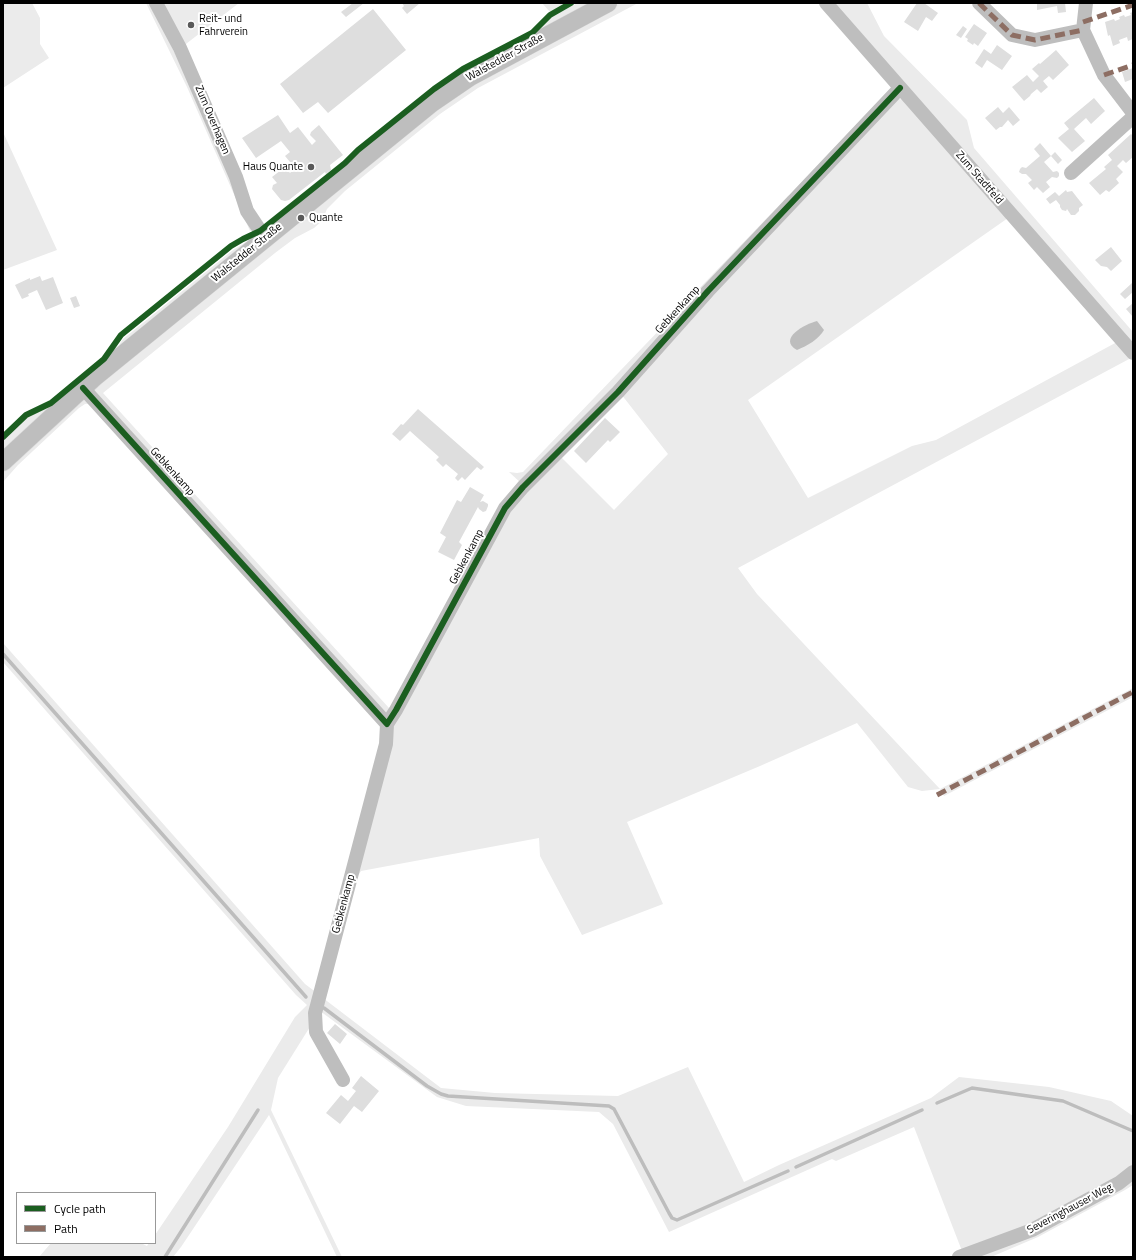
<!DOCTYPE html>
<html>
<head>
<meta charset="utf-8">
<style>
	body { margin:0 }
	#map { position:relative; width:1136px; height:1260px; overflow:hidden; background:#fff; font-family:"Titillium Web",sans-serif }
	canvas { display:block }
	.frame { position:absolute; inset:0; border:4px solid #000; pointer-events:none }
	.legend { position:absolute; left:16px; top:1192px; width:140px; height:52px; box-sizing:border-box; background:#fff; border:1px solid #999; margin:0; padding:5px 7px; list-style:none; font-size:12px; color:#000 }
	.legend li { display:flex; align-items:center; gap:8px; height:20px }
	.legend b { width:20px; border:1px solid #999 }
</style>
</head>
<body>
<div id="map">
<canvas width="1136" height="1260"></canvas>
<div class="frame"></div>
<ul class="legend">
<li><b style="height:5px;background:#1b5e20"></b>Cycle path</li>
<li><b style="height:5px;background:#8d6e63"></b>Path</li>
</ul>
</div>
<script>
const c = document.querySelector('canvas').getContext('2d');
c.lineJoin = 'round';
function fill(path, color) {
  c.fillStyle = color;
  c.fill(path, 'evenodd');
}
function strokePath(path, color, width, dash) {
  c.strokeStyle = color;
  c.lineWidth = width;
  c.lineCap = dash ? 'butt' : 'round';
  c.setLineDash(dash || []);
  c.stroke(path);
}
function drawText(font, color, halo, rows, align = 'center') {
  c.font = font + ' "Titillium Web",sans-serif';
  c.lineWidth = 4;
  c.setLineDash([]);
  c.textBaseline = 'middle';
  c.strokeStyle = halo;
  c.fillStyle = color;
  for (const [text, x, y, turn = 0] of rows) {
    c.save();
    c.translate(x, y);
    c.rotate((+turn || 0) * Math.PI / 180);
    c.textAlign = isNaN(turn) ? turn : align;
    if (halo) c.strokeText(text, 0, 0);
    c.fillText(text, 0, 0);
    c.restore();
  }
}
const green = new Path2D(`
	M3,3H32L40,18V44L49,58L3,88Z
	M146,3H152L255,229L250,231L187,87Z
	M159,3H239L182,47Z
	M542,3H567L550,12Z
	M577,3H594L539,31L552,17Z
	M620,3H638L478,88L440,114L345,191L327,209L322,221L314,228L295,238L275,253L103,393L389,708H393L385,713L93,389L436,107L565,32Z
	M831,3H867L884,36L967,120L974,148L1133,332V347Z
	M899,99L905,100L1008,218L748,400L808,498L912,446L936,440L1117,342L1131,358L738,568L757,594L940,789L1133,688V697L944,796L940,789L922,791L908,787L857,723L760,766L627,822L663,904L582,935L540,856L539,838L361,871L354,882L393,724L508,509L559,455L614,510L668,454L621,394L891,102Z
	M3,132L57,250L3,270Z
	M797,191L594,410L522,484L509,472L517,473L523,472L788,196Z
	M258,235L112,355L123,339L233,250Z
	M79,397L94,403L85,404L79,408L18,465L3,482V468Z
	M46,408L47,410L3,453V441C17,426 26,415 46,408Z
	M3,643L305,984L317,993L313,1022L278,1078L271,1110L342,1257H337L269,1115L181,1247L173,1257H39L51,1243H141L147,1246L149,1243H155V1235L228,1127L295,1017L307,1005L296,995L3,662Z
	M323,998L441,1088L495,1093L618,1096L688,1067L744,1182L779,1165L931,1098L959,1077L1049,1087L1111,1101L1133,1116V1167L1117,1179L1030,1227L962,1251L914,1127L836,1161L832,1159L669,1232L613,1124L599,1112L466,1106L437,1097L320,1011Z
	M1133,1176V1185L1125,1190L1038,1237L991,1257H966Z`);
const water = new Path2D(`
	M817,321L824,330C819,339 807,346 797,350C777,339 805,324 817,321Z`);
const stream = new Path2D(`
	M3,654L306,997
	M324,1008L427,1086L441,1094L448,1096L609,1106L614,1109L669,1213L672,1218L677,1220L788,1171
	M937,1103L972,1088L1063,1101L1133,1131
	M796,1167L922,1110
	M165,1257L258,1110`);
const building = new Path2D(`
	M353,3H364L346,17L341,12Z
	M402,3H420L407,14L402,8L404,6Z
	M917,3H924L938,13L932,21L926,17L918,31L904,22Z
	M1037,3H1065L1066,12L1058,13L1057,6L1037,10Z
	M373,9L406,50L328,113L318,102L303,113L280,84Z
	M1133,12V39L1128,41L1127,37L1119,40L1120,43L1113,46L1110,35L1108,36L1105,22L1114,19L1115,21L1120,19L1119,17L1124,15L1125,17L1131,15L1130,13Z
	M974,24L987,33L978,46L974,43L973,45L967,41L968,39L965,37Z
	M963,26L967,29L961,38L956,35Z
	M997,45L1012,56L1002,70L987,60L982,68L975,63L984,49L991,54Z
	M1056,50L1069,65L1053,80L1049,76L1043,81L1048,87L1041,93L1037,89L1031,94L1030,96L1024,101L1012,87L1027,75L1033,82L1039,76L1032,69L1039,63L1040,64Z
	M1133,68V79L1125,82L1122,72Z
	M1094,98L1105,111L1091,124L1086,118L1074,129L1085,141L1072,152L1058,138L1069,129L1064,123Z
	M998,107L1003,113L1009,107L1020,120L1013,126L1008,120L1002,127H1000L996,130L985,118Z
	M278,115L290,133L298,127L312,145L316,141L310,135L311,132L319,125L343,155L330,165L331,170L326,174L325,172L289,200L285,201L281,200L272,189L273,185L277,183L272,177L285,167L290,173L295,168L285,156L290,152L281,141L256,158L242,138Z
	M1131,134L1133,136V157L1126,163L1123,160L1117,166L1123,172L1116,179L1119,183L1109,192L1106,190L1100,195L1089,183L1106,169L1104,167L1112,160L1108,155Z
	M1040,143L1051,156L1055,152L1062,160L1058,164L1051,156L1044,162L1053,172L1057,171L1059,173V176L1057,178L1052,177L1046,182L1050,187L1043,193L1037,187L1034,190L1028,183L1032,180L1026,174H1022L1019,172L1020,169L1022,167L1026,168L1040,156L1034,149Z
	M1066,190L1067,192L1072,191L1083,205L1079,208V211L1075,215H1071L1067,209L1066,211L1062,210L1060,207V205L1056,200L1050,204L1046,199L1055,192L1059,196Z
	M1111,247L1122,261L1111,271L1107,267L1101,266L1095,260Z
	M40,276L42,281L53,277L63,303L46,310L37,290L28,294L29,296L22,299L15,285L30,278V280Z
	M1132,283L1133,292L1125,299L1120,294Z
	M76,296L80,306L74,308L70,298Z
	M1133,303V317L1126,309Z
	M418,409L484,467L481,470L477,467L465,480L462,477L458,481L455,478L458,474L446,464L443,467L436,460L439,457L410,431L400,441L392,434L401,424L403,425Z
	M605,418L620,432L610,442L608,440L586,463L574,451Z
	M470,487L484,495L480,502L483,501L488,504V506L486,511L483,512L479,509L478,507L459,542L462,545L454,560L438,552L446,537L440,533L457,500L461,502Z
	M335,1024L347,1034L340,1044L327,1033Z
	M361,1076L379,1091L362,1112L354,1106L340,1124L326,1113L341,1095L348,1101L356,1091L352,1088Z`);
const minor = new Path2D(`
	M156,3L180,48L236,177L247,211L265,238
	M826,3L1133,353
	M979,3L1012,35L1035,40L1083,30
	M1086,3L1083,30L1104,75L1133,113
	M1071,173L1133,117
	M83,388L387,724L396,710L505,508L523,487L618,392L708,291L900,88
	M343,1080L316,1032L315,1013L386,744L387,724
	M959,1257L1032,1230L1119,1183L1133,1172`);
const major = new Path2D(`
	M3,462L95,377L432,103L470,77L608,3`);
const quiet = new Path2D(`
	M979,3L1012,35L1035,40L1083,30
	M1083,22L1133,5
	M1104,75L1133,65
	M937,795L1133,692`);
const cycleway = new Path2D(`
	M83,388L387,724L396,710L505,508L523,487L618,392L708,291L900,88
	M3,437L26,415L51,403L104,359L121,335L231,246L243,239L260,231L345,163L358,150L434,89L463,69L532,33L550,15L571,3`);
const markers = [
	[191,25,4,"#595959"],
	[311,167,4,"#595959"],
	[301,218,4,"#595959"]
];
const poiNames = [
	["Reit- und",199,19],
	["Fahrverein",199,32],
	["Haus Quante",303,167,"right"],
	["Quante",309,218]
];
const streetNames = [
	["Walstedder Straße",505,58,-29],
	["Zum Overhagen",212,120,67],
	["Zum Stadtfeld",979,178,49],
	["Walstedder Straße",247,253,-39],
	["Gebkenkamp",678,310,-48],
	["Gebkenkamp",172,472,48],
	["Gebkenkamp",467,557,-62],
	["Gebkenkamp",344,904,-75],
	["Severinghauser Weg",1070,1209,-28]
];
fill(green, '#ebebeb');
fill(water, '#bdbdbd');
strokePath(stream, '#bdbdbd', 3.5);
fill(building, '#dedede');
strokePath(major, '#dbdbdb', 19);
strokePath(minor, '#bebebe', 14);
strokePath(major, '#bebebe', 18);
strokePath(quiet, '#8d6e63', 5, [10, 5]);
strokePath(cycleway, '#1b5e20', 6);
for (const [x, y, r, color] of markers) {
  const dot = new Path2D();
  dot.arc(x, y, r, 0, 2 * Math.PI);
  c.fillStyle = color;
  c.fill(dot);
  strokePath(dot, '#fff', 1.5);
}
drawText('11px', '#000', '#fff', poiNames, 'left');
drawText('11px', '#000', '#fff', streetNames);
</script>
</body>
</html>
